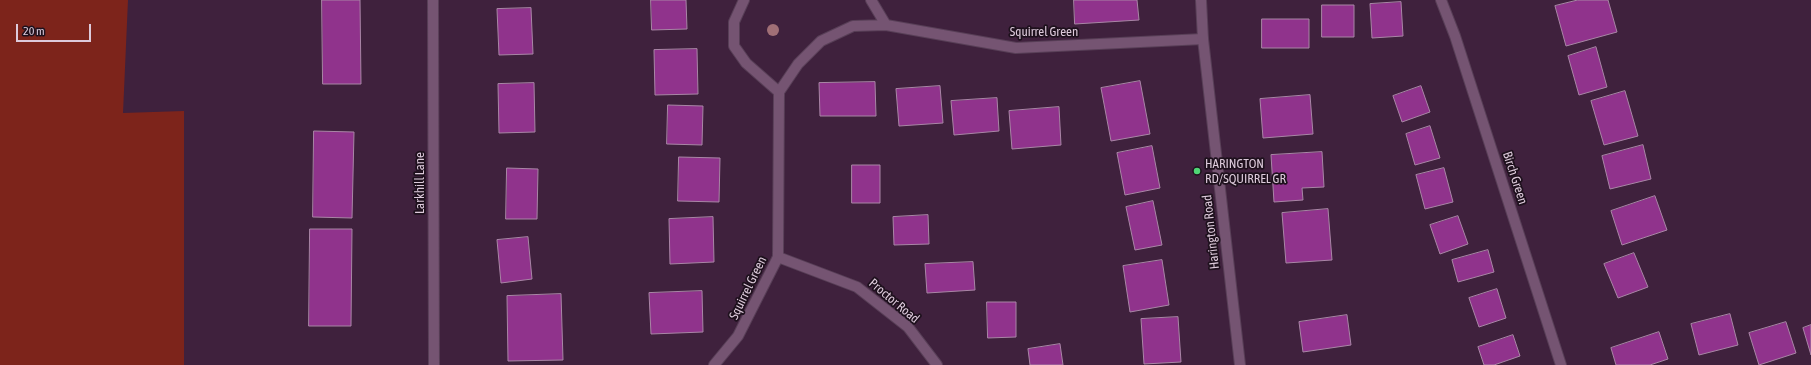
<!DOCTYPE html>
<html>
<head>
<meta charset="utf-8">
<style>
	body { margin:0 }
	#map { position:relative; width:1811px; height:365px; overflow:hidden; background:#3f213d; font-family:"Asap Condensed",sans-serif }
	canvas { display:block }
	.scale { position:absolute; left:16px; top:24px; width:75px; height:18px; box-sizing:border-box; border:2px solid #ddcadb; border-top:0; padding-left:5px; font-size:12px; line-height:14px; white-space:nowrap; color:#ddcadb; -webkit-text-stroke:3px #1e111d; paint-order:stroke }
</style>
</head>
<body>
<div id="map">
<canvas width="1811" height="365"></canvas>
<div class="scale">20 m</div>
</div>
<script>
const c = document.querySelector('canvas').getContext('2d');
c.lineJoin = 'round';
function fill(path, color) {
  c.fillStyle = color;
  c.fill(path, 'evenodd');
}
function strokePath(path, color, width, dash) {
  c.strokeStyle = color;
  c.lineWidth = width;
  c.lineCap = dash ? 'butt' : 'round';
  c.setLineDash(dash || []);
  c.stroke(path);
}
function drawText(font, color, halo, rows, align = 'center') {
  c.font = font + ' "Asap Condensed",sans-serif';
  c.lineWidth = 3.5;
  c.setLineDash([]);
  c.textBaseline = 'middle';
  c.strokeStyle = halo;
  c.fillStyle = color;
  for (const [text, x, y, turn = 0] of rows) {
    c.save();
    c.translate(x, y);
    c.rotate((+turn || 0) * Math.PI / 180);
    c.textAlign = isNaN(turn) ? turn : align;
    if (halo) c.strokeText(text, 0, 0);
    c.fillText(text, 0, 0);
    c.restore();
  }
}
const green = new Path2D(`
	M0,0H128L123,113L184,111V365H0Z`);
const building = new Path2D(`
	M322,0H360L361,84H323Z
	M651,0H686L687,29L652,30Z
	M1074,0H1137L1139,20L1075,24Z
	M1578,0H1608L1617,32L1566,46L1555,6Z
	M1401,2L1403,36L1372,38L1370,4Z
	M1322,5H1354V37H1322Z
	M531,8L533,54L499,55L497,9Z
	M1262,19H1309V48H1262Z
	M1596,47L1607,87L1579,95L1568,56Z
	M697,49L698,94L655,95L654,50Z
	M1140,81L1150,134L1111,141L1101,88Z
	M875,82L876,116H820L819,83Z
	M534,83L535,132L499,133L498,84Z
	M940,86L943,123L899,126L896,89Z
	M1421,86L1430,112L1402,122L1393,96Z
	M1625,91L1638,136L1604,145L1591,101Z
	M1310,95L1313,134L1263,138L1260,99Z
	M997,98L999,131L954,135L951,101Z
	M668,105L703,106L702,145L667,144Z
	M1059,107L1061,145L1012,149L1009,111Z
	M1430,126L1440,158L1415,165L1406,134Z
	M314,131L354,132L352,218L313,217Z
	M1643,145L1651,179L1610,189L1602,156Z
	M1152,146L1160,188L1125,195L1117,153Z
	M1322,152L1324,187L1302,188L1303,200L1274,202L1271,155Z
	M679,157L720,158L719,202L678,201Z
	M852,165H880V203H852Z
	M507,168L538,169L537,219H506Z
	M1444,168L1453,202L1425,209L1416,175Z
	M1655,196L1667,230L1622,245L1611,211Z
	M1153,201L1162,245L1135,250L1126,207Z
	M1328,209L1332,260L1286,263L1282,213Z
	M928,215L929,244L894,245L893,217Z
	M1458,216L1468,244L1440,254L1430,225Z
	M713,217L714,262L670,264L669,219Z
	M310,229H352L351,326H309Z
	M528,237L532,279L501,283L497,240Z
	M1488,250L1494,272L1458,282L1452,260Z
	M1634,253L1648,287L1618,298L1604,264Z
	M1162,260L1169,305L1130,312L1123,266Z
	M973,262L975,290L927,293L925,264Z
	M1497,289L1506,318L1479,327L1469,298Z
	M702,291L703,332L651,334L649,293Z
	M561,294L563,360L508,361L507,296Z
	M987,302H1016V337L988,338Z
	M1730,314L1738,345L1699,355L1691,324Z
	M1347,315L1351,345L1303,352L1299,322Z
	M1178,317L1181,362L1144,364L1141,319Z
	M1786,322L1796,353L1759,365L1749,333Z
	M1811,325V355L1803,328Z
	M1659,332L1668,359L1650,365H1616L1611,348Z
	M1513,335L1520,356L1494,365H1484L1478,347Z
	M1060,344L1063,365H1030L1028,349Z`);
const minor = new Path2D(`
	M433,0L434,365
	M744,0L734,22V46L746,63L779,92
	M871,0L886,25
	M1441,0L1455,36L1561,365
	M778,257L857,287L908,327L937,365
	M714,365L738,336L778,257L779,92L798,64L821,41L853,26L886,25L1016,48L1203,39`);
const tertiary = new Path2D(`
	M1201,0L1203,39L1240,365`);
const trees = [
	[773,30]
];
const markers = [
	[1197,171,4,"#4fd675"]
];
const streetNames = [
	["Squirrel Green",1044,32],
	["Birch Green",1515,178,72],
	["Larkhill Lane",420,183,-90],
	["Harington Road",1211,232,-96],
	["Squirrel Green",748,288,-64],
	["Proctor Road",894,301,40]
];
const poiNames = [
	["HARINGTON",1205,164],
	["RD/SQUIRREL GR",1205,179]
];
fill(green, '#7d241b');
fill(building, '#90338c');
strokePath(building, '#a986a6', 1);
strokePath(minor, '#583f57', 12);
strokePath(tertiary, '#583f57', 12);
strokePath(minor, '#755472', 10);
strokePath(tertiary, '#755472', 10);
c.fillStyle = '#a06f76';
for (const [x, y] of trees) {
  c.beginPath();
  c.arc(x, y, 6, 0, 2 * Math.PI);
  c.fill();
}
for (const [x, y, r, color] of markers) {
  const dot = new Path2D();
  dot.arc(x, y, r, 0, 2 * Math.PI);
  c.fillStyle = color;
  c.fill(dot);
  strokePath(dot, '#1e111d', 1.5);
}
drawText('13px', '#ddcadb', '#1e111d', streetNames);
drawText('13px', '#ddcadb', '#1e111d', poiNames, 'left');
</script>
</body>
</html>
